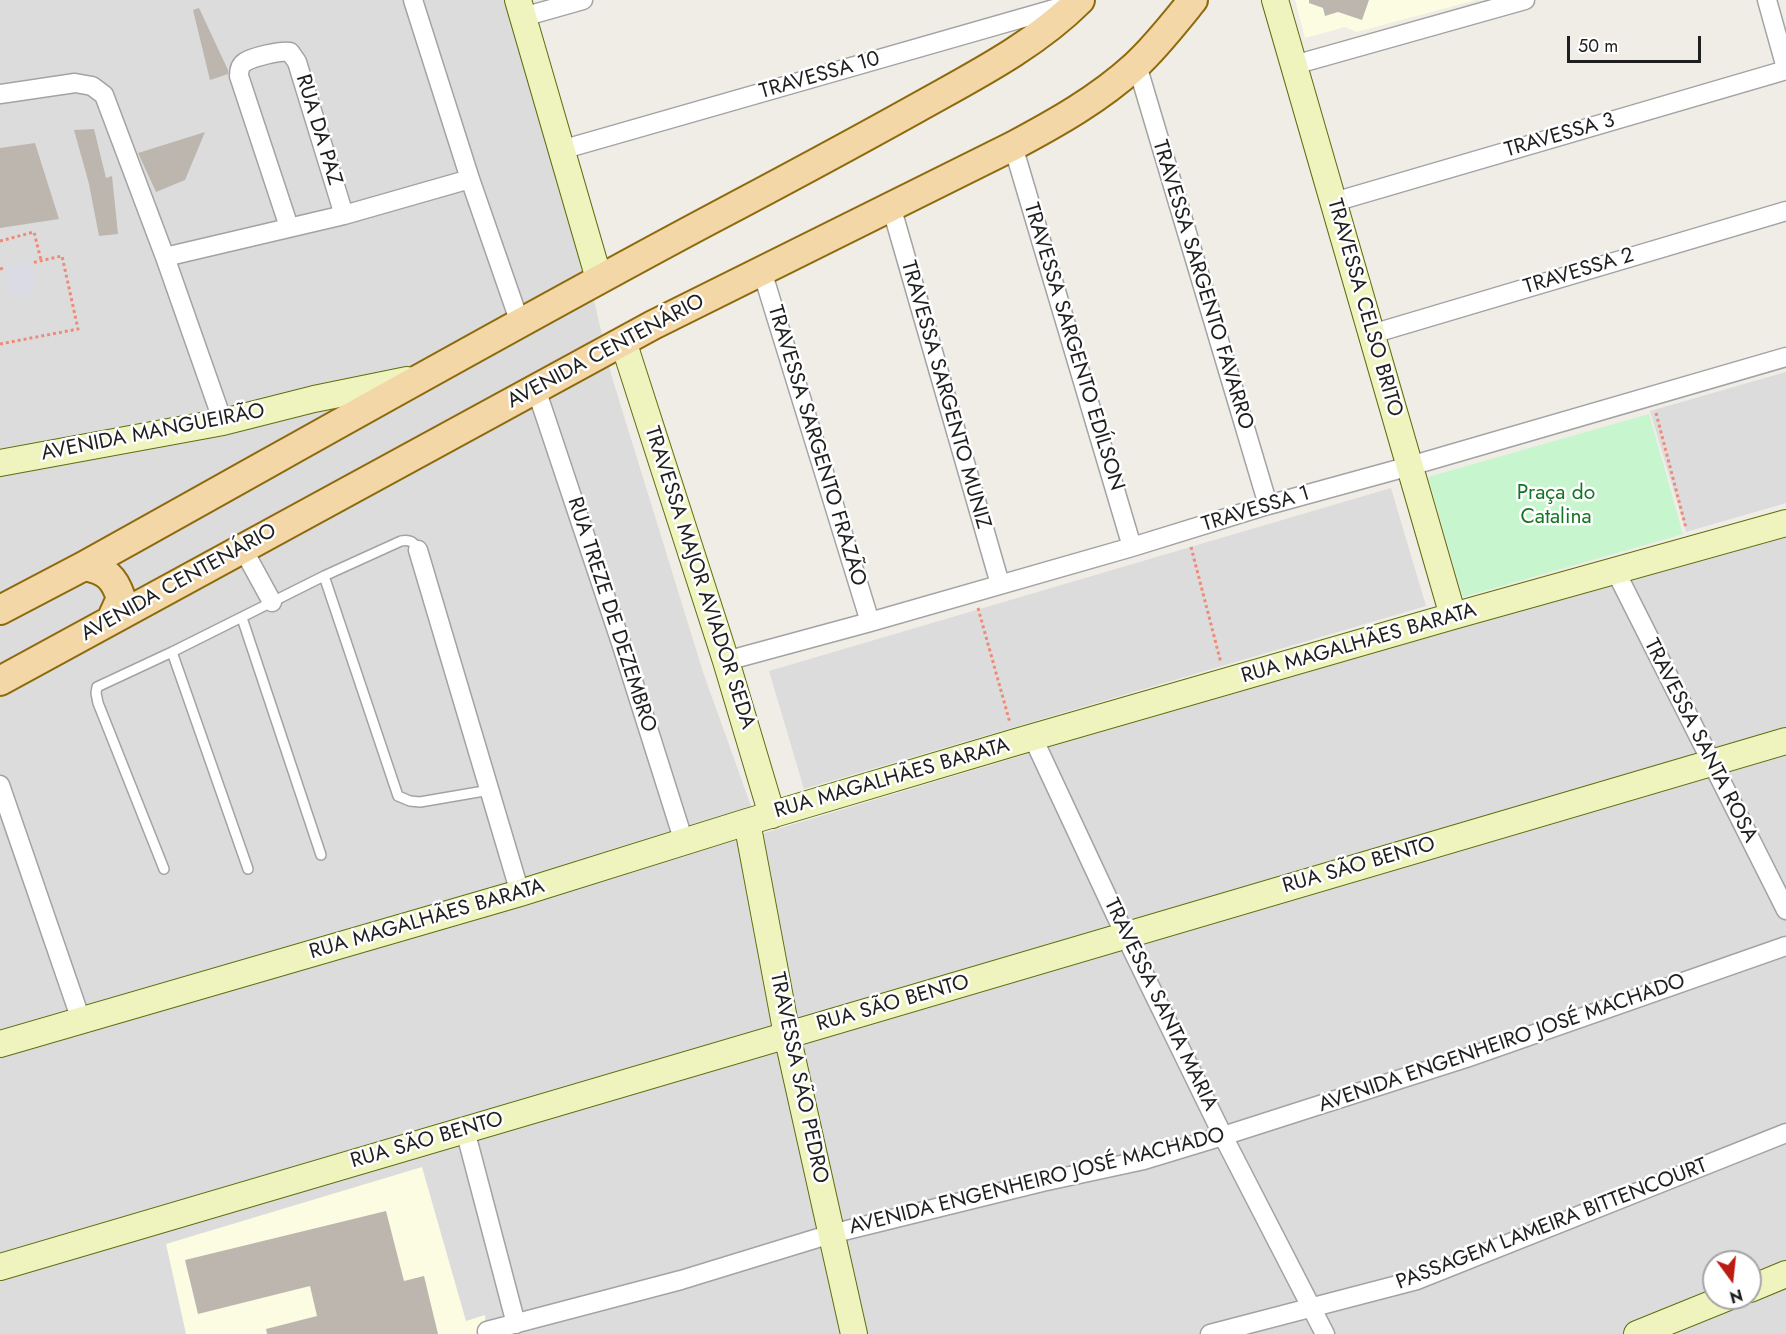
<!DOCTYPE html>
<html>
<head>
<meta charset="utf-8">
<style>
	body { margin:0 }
	#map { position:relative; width:1786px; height:1334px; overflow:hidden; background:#efede6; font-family:Jost,sans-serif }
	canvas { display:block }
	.north { position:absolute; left:1702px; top:1250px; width:60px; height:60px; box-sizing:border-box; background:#fff; border:2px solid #a5a5a5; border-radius:50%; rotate:165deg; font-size:16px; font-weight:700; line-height:24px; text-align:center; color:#1f1f1f }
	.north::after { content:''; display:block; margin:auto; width:21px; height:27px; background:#bd1b11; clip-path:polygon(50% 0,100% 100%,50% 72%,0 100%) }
	.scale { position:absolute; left:1567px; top:36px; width:134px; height:27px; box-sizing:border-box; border:3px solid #1f1f1f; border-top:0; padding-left:8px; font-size:18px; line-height:21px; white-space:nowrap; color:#1f1f1f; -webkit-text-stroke:4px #fff; paint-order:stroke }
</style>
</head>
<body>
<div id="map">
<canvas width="1786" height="1334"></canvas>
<div class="north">N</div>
<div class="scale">50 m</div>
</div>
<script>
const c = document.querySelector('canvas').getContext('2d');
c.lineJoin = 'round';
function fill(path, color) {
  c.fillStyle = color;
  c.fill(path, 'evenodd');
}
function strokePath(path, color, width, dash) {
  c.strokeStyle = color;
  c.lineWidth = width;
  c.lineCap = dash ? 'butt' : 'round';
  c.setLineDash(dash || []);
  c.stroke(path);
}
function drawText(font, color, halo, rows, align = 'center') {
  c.font = font + ' Jost,sans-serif';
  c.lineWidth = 5;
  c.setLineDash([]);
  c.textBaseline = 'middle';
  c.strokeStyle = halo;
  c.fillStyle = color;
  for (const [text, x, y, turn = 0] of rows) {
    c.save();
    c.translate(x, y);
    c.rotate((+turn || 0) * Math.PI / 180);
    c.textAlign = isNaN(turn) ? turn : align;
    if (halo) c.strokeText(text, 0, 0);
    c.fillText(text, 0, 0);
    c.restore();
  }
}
const residential = new Path2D(`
	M0,0H510L590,283L611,374L703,672L761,834L1047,748L1786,534V1334H0ZM1714,1262H1750V1298H1714Z
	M1786,372V503L1686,532L1650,411Z
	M1391,488L1426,606L804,789L769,671Z`);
const education = new Path2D(`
	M1295,0H1476L1357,32L1345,27L1305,38Z
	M422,1167L466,1321L485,1315L486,1334H186L166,1244Z`);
const park = new Path2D(`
	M1649,414L1683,534L1463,597L1428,477Z`);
const plaza = new Path2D(`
	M31,263L36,282L34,290L28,295L21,297L13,295L8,289L3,268Z`);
const building = new Path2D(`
	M1309,0H1369L1362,20L1338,12L1325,16L1323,8L1309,3Z
	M199,8L228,70V74L210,80L193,10Z
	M94,129L106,178L112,176L118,234L99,236L89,184L74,130Z
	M205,132L185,180L156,192L138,153Z
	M35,143L59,219L0,228V148Z
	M386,1211L404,1281L424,1276L438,1334H267L266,1329L317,1316L310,1286L198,1314L185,1260Z`);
const path = new Path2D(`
	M0,241L34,232L41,260
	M0,269L3,268
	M0,344L78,329L62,256L31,263
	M1656,413L1686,528
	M1191,547L1221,663
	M978,608L1010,723`);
const lane = new Path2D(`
	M324,576L398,796L410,801L420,802L490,790
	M242,618L321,855
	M172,652L248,869
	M164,869L98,703L96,693L97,687L172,652L324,576L401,541C410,539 414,542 418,550`);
const street = new Path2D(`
	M413,0L470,179L520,323
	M1767,0L1786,68
	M523,17L583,0
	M1137,65L1268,505
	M1294,65L1525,0
	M0,94L75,83L92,86L104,95L165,257L223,422
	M1013,146L1132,547
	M561,150L1068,5
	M1334,202L1786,70
	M891,206L1000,584
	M289,227L239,76C239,70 240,65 245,62C253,57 281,50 290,52L297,62L344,215
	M165,257L344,215L470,179
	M762,271L870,622
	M1372,334L1786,211
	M536,389L621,643L684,842
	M243,549L272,602
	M418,550L520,893
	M1616,572L1786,910
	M726,661L870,622L1132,547L1268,505L1410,466L1786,357
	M1033,738L1125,935L1223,1136L1325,1334
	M0,785L81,1020
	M465,1130L516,1324
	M487,1331L681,1280L831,1234L1042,1182L1144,1160L1223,1136L1466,1058L1786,946
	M1210,1334L1417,1280L1786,1133`);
const secondary = new Path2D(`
	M518,0L599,279
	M1275,0L1453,616
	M623,341L726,661L772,815
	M0,463L223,422L314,399L407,380
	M747,822L787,1035L854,1334
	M0,1044L520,893L747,822L1016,742L1453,616L1786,523
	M0,1267L1786,741
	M1750,1289L1786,1274
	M1637,1334L1726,1298`);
const primary = new Path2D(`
	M84,566C106,570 114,577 121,598L111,620
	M0,610L84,566C291,451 496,334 704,223C776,185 847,147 917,108C974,76 1034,46 1080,0
	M0,681L653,325L1013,146C1056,123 1099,99 1135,66C1155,48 1176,21 1193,0`);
const streetNames = [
	["TRAVESSA 10",820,76,-16],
	["RUA DA PAZ",318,130,73],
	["TRAVESSA 3",1560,136,-16],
	["TRAVESSA 2",1579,272,-17],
	["TRAVESSA SARGENTO FAVARRO",1202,285,73],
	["TRAVESSA CELSO BRITO",1364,308,74],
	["TRAVESSA SARGENTO EDÍLSON",1073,347,73],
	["AVENIDA CENTENÁRIO",606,352,-28],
	["TRAVESSA SARGENTO MUNIZ",945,395,74],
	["AVENIDA MANGUEIRÃO",153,433,-11],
	["TRAVESSA SARGENTO FRAZÃO",816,446,73],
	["TRAVESSA 1",1256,510,-17],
	["TRAVESSA MAJOR AVIADOR SEDA",699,578,72],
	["AVENIDA CENTENÁRIO",179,583,-29],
	["RUA TREZE DE DEZEMBRO",611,615,72],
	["RUA MAGALHÃES BARATA",1359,644,-16],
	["TRAVESSA SANTA ROSA",1700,741,63],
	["RUA MAGALHÃES BARATA",892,779,-16],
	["RUA SÃO BENTO",1359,866,-16],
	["RUA MAGALHÃES BARATA",427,920,-16],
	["RUA SÃO BENTO",893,1004,-16],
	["TRAVESSA SANTA MARIA",1160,1005,64],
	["AVENIDA ENGENHEIRO JOSÉ MACHADO",1502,1044,-19],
	["TRAVESSA SÃO PEDRO",798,1078,78],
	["RUA SÃO BENTO",427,1141,-16],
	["AVENIDA ENGENHEIRO JOSÉ MACHADO",1037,1182,-14],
	["PASSAGEM LAMEIRA BITTENCOURT",1552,1225,-21]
];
const parkNames = [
	["Praça do",1556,494],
	["Catalina",1556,518]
];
fill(residential, '#dddcdc');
fill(education, '#fbfce2');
fill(park, '#c7f5ce');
fill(plaza, '#dbdbe5');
fill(building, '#bcb6af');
strokePath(lane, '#a3a3a3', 12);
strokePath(street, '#a3a3a3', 21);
strokePath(secondary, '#5e6e0e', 28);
strokePath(primary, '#8e6a0d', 32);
strokePath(path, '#ee8b78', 3, [3, 3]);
strokePath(lane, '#fff', 9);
strokePath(street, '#fff', 18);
strokePath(secondary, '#eff4bf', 26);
strokePath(primary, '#f4d7a6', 28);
drawText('21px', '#1f1f1f', '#fff', streetNames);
drawText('21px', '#157523', '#fff', parkNames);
</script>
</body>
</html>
